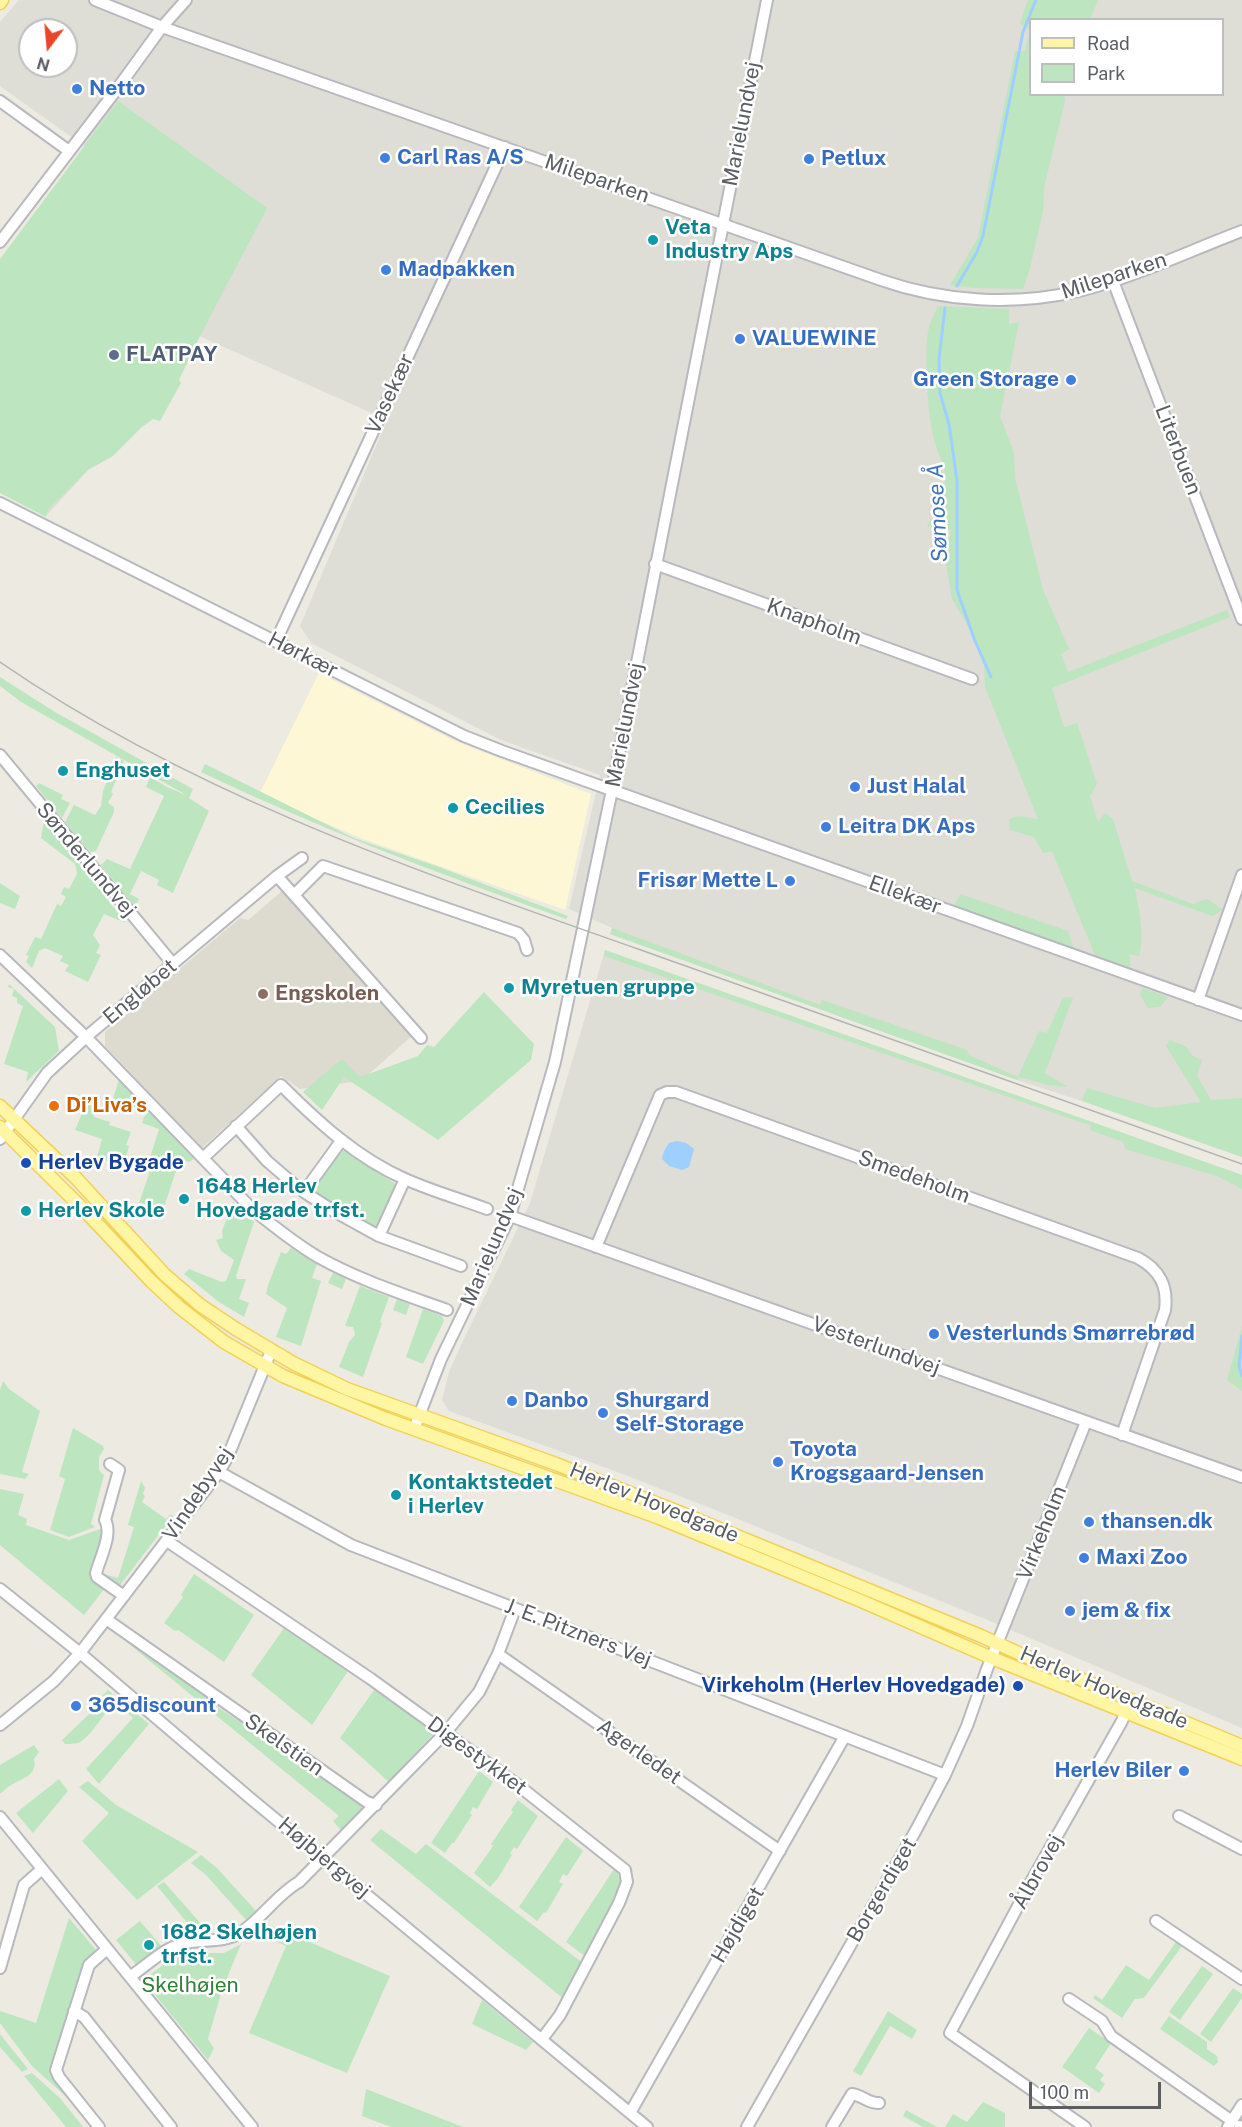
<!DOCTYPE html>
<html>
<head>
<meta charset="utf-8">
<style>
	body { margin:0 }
	#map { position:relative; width:1242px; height:2127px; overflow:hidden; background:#edebe1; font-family:"Public Sans",sans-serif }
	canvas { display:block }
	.legend { position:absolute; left:1029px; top:18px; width:195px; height:78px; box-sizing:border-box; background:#fff; border:2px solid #bdbec0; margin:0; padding:8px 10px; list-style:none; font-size:18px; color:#5a5d62 }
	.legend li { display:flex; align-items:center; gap:12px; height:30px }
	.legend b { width:30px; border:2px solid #bdbec0 }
	.north { position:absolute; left:18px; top:18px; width:60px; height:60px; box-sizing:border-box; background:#fff; border:2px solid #bdbec0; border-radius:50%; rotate:196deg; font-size:16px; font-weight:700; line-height:24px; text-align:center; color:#5a5d62 }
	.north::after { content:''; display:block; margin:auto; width:21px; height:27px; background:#eb4529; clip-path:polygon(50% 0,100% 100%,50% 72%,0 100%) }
	.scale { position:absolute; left:1029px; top:2082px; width:132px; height:27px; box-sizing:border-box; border:3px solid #5a5d62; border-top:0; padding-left:8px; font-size:18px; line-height:21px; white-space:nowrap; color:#5a5d62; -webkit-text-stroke:4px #fff; paint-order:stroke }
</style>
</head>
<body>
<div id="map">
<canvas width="1242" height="2127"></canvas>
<ul class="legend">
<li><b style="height:8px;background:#fff6a4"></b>Road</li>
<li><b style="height:16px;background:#bde5c0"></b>Park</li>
</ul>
<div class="north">N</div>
<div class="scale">100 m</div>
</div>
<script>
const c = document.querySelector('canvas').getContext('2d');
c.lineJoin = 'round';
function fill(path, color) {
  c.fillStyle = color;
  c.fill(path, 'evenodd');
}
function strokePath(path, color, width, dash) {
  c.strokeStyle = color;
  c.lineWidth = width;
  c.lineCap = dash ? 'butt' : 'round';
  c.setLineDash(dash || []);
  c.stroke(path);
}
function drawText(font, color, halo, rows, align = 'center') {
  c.font = font + ' "Public Sans",sans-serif';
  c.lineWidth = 5;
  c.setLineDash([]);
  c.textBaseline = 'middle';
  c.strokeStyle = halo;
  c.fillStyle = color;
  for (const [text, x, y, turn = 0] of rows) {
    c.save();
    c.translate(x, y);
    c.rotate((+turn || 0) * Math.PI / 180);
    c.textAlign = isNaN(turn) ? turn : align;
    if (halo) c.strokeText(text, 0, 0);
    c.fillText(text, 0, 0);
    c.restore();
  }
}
const commercial = new Path2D(`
	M319,673L457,742L591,794L565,910L363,839L259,795Z`);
const industrial = new Path2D(`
	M19,0H1242V1157L1082,1101L1017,1080L610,934L612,928L569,909L600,775L501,740L311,643L300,626L387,420L197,335L115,441L47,515L84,146L0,86V22ZM1030,20H1222V94H1030ZM30,30H66V66H30Z
	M605,950L1242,1175V1345L1232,1384L1242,1390V1728L990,1621L713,1509L620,1473L449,1411L442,1400L449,1372L461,1345L530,1203Z`);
const education = new Path2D(`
	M282,891L414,1034L361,1081L300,1089L281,1076L202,1148L105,1046V1032L240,918L248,920Z`);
const green = new Path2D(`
	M1028,0H1098L1090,19L1030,20V94L1064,95L1065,101L1044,187L1043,211L1030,268L1023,289L975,288L950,285L978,238L1015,51H1025L1030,30L1020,23Z
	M118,101L267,208L199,338L179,380L181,383L160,421L153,419L142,427L113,456L88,470L48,510L46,517L0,493V259Z
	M938,306L1009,309V324L1019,322L1000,416L1014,453L1015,478L1043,590L1069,649L1061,654L1068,672L1227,610L1230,617L1052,688L1064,727L1077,723L1097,784L1090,796L1098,822L1105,813L1113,819L1132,881L1193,904L1207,899L1223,910L1212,916L1135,888C1139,912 1145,933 1139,956L1129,954L1131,968L1095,955L1052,851L1043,853L1034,837L1010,830L1009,819L1018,816L1038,819L985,687L984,658L966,622L952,599L945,558L951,530L927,526C936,512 944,500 945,483C947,468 939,457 935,443C928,420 923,350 929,327C931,320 935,313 938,306Z
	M0,677L55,712L193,789L189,798L209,811L173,893L157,885L159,880L141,871L130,894L139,899L135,907L101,865L107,859L130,869L164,796L146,787L150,777L167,787L188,796L21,702L0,686Z
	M116,757L124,761L111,792L113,794L108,803L114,807V812L96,851L90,852L65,822L74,805L95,815L101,806L103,791Z
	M205,764L354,838L439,867L568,916L566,919C442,875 320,829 201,772Z
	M39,783L63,795L61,799L70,803L62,818L36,786Z
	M44,820L126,923L104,914L93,935L100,945L96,953L101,955L88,982L65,971L69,965L60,961L63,956L45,948L39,951L32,968L26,962L29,956L26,955L35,937L41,939L57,904L61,906L66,897L61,894L64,887L69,889L77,874L75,864L41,838Z
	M0,883L20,896L15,909L0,903Z
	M960,894L1068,931L1074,949L954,906Z
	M612,928L820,1005L822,1000L967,1050L969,1055L1018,1077L1039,1031L1047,1033L1063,998L1073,997L1045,1073L1068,1087L1048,1085L1019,1077L1017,1080L610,934Z
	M605,950L1242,1175V1189L1217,1176L1125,1149L1123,1142L1090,1130L1091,1122L1089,1125L604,956Z
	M9,984L55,1027L59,1051L26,1082L28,1072L4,1064L23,1006L17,1003V998L12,996L14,989L8,987Z
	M1143,988L1168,997L1160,1007L1148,1008L1140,995Z
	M484,992L534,1044L531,1060L438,1140L344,1077L322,1110L303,1092L342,1059L360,1077L418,1056L427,1045L434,1047Z
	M1170,1040L1185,1046L1193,1056L1202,1060L1197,1076L1211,1100L1242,1098V1157L1082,1101L1087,1088L1155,1108L1201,1102L1166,1046Z
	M119,1079L148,1108L145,1112L113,1099Z
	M88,1099L94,1101V1117L110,1122L109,1125L131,1132L126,1145L129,1146L124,1165H118L97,1157L102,1139L75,1130Z
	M150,1111L194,1159L189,1162L180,1159L163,1210L139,1203L152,1165L148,1164L159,1129L142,1123L144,1117Z
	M343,1150L396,1184L376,1229L309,1190Z
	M233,1202L254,1222L236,1276L237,1279H246L239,1299L249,1303L244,1317L219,1302L184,1274L189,1269L222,1282L226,1281L234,1260L221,1251L216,1240L223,1238L222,1231Z
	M291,1248L317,1264L312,1278L321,1281L301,1346L276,1337L287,1308L266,1294L268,1285L281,1252L286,1254Z
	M333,1273L346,1279L342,1289L328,1283Z
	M360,1286L389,1297L380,1322L382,1323L363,1377L339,1367L349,1342L355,1335L353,1327L345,1326Z
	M397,1299L410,1304L406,1315L393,1310Z
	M423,1309L442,1316L444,1321L423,1364L406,1357Z
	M1242,1326V1391L1227,1380Z
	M3,1381L9,1389L40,1411L22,1472L29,1474L25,1479L0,1474V1390Z
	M73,1428L103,1446L104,1449L99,1457V1470L104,1475L91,1524L95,1527L69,1537L50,1530L65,1479L59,1476Z
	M141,1481L145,1488L143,1494L145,1496L142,1502L166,1519L171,1514L173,1516L118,1588L100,1573L118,1578L134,1527L128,1525Z
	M0,1489L24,1494L18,1515L27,1519L26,1525L69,1540L103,1528L104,1531L92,1575L105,1588L84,1615L0,1545Z
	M194,1574L254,1615L224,1662L178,1630L175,1631L164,1623L183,1597L181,1595Z
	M284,1628L348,1671L312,1725L251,1675Z
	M127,1638L211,1699V1703L245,1725L249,1723L287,1752L289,1758L312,1772L315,1771L367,1805L341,1830L333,1821L339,1816L124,1640Z
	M108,1690L117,1698C107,1709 92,1735 80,1742C76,1744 69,1744 65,1744L62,1740L105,1699L102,1696Z
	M374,1690L435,1732L389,1782L340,1738Z
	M120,1700L149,1724L99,1784L86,1769L133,1718L117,1703Z
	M34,1745L39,1752L34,1759C38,1775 23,1778 11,1785C7,1787 4,1791 0,1794V1765Z
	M479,1771L493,1782L477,1809L473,1807L470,1813L472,1815L454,1843H452L445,1853L431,1843Z
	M59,1779L68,1791L33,1833L16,1813Z
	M88,1781L116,1805L198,1852L137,1900L82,1841L109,1813L79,1787Z
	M518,1800L538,1816L517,1849L514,1847L510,1853L512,1855L498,1878L490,1887L474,1873L493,1846L491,1844L513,1812L511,1810Z
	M381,1829L416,1854L426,1844L583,1963L565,2000L370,1840Z
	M566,1837L583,1851L567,1876L563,1874L559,1882L563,1884L546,1913L544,1912L537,1921L519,1907Z
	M201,1855L217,1868L257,1912L247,1921L206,1875L191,1863Z
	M616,1866L621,1886L586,1957L566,1942Z
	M164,1882L204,1927L206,1938H192L189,1925L157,1886Z
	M69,1918L97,1951L85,1962L50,2066L73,2103L32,2066L0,2023V2011L36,2023Z
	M140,1921L163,1948L138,1967L116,1940Z
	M269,1925L390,1976L347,2073L249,2033L286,1946L259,1933Z
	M1176,1942L1182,1946L1144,1998L1135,1999L1122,2018L1093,1998L1095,1995L1102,2000L1126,1965L1149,1980Z
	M241,1944L222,1990L208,2039L214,2048L208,2060L143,1980L179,1953H224Z
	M1202,1966L1213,1974L1180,2020L1169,2012Z
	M1233,1988L1242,1994V1998L1211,2042L1200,2034Z
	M482,2000L533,2042L526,2050L472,2024Z
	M888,2011L917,2030L912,2039L890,2026L861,2076L853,2071Z
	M1169,2016L1207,2042V2049L1217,2056L1218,2062L1214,2066L1160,2029Z
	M1089,2028L1111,2043L1095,2068L1104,2075L1100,2080L1105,2084L1099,2093L1062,2067Z
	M0,2034L28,2069L22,2072L0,2047Z
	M32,2073L60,2098L83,2127H66L24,2076Z
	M366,2089L463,2127H391L362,2116Z
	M983,2102L1005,2113V2127H945L953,2114L967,2122Z
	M906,2110L937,2127H923L903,2116Z`);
const water = new Path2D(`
	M677,1141L686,1143L694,1149L689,1167L682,1170L669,1166L662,1159L664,1151L669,1143Z`);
const stream = new Path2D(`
	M957,286L977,252L983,236L1023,32L1036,0
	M945,308L939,359L940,393L949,424L957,481V590L975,641L991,677
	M1242,1336L1239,1366L1242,1376`);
const minor = new Path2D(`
	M95,0L162,27L881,280C944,302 1014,306 1079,291C1135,277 1189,251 1242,231
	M0,101L69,151
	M0,242L117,89L162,27L186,0
	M1113,281L1242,619
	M0,503L396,702L464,736L502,751L1242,1015
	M655,564L972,679
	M276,641L505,147
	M0,755L173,964
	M277,876L421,1038
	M294,895L323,866L518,933L524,940L527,950
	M0,955L86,1037L251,1208C272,1225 294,1243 318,1257C359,1280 403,1294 447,1310
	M1198,1000L1242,875
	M236,1126L267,1161L296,1186
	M0,1139L47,1073L86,1037L277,876L302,858
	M341,1141L304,1192L332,1210L379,1236L461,1266
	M203,1158L281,1085C318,1122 357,1158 405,1179C432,1191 460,1199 487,1209
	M510,1216L1242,1477
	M379,1236L405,1179
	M596,1247L660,1095L667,1092H676L1138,1258C1160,1270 1168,1286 1165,1310L1122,1435
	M414,1429L441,1359L510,1216L555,1062L612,790L767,0
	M110,1464L119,1470L105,1520C113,1534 100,1558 96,1573L97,1577L124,1596
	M219,1472L351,1545L945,1775
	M167,1541L371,1679L519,1786L625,1870L627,1882L619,1903L560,2015L542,2039
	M0,1589L80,1653L250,1798L647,2127
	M106,1619L367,1802L376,1805
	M498,1654L780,1851
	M0,1725L54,1681L80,1653L219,1472L228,1456L271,1351
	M1179,1816L1242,1849
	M0,1817L252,2127
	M1156,1921L1242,1979
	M0,1968L24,1885L42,1869
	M131,1976C146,1966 163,1949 181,1944C201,1938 221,1944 240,1933C262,1919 276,1895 299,1882L446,1732L479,1692L498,1654L515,1609
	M1069,1999L1102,2021L1111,2036L1232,2121
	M74,2011L84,2017L171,2127
	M630,2113L845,1736
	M1240,2126L1241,2127
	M99,2127L59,2077L56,2070L89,1965L107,1949
	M747,2127L916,1830L945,1775L967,1726L987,1669L1086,1422
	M832,2127L852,2094C862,2095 868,2104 879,2103
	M1085,2127L950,2033L1032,1880L1122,1721L1126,1711
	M1228,2127L1242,2105`);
const major = new Path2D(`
	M0,3L2,0
	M0,1106L75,1177L165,1275L200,1305L236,1329L293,1363L347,1389L556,1464L676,1511L981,1636L1025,1656L1242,1746
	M0,1127L88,1214L152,1282L179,1307L224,1342L283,1376L386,1419L657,1517L859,1600L992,1658L1242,1759`);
const tram = new Path2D(`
	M0,662C195,796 417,871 638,949C839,1021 1041,1092 1242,1164`);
const markers = [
	[77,89,6,"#3f7fe0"],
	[385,158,6,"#3f7fe0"],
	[809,159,6,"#3f7fe0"],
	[653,240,6,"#0f9aa8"],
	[386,270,6,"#3f7fe0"],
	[740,339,6,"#3f7fe0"],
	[114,355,6,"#5c6f8a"],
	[1071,380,6,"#3f7fe0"],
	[63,771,6,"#0f9aa8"],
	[855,787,6,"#3f7fe0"],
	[453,808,6,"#0f9aa8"],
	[826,827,6,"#3f7fe0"],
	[790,881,6,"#3f7fe0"],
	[509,988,6,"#0f9aa8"],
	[263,994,6,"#8d6e63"],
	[54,1106,6,"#e8710a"],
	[26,1163,6,"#1a4fb4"],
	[184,1199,6,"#0f9aa8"],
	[26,1211,6,"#0f9aa8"],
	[934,1334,6,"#3f7fe0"],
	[512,1401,6,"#3f7fe0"],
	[603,1413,6,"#3f7fe0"],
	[778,1462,6,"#3f7fe0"],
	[396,1495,6,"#0f9aa8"],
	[1089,1522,6,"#3f7fe0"],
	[1084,1558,6,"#3f7fe0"],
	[1070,1611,6,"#3f7fe0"],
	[1018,1686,6,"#1a4fb4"],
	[76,1706,6,"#3f7fe0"],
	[1184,1771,6,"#3f7fe0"],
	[149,1945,6,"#0f9aa8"]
];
const shopNames = [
	["Netto",89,89],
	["Carl Ras A/S",397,158],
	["Petlux",821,159],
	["Madpakken",398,270],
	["VALUEWINE",752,339],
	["Green Storage",1059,380,"right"],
	["Just Halal",867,787],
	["Leitra DK Aps",838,827],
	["Frisør Mette L",778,881,"right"],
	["Vesterlunds Smørrebrød",946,1334],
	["Danbo",524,1401],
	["Shurgard",615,1401],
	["Self-Storage",615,1425],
	["Toyota",790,1450],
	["Krogsgaard-Jensen",790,1474],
	["thansen.dk",1101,1522],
	["Maxi Zoo",1096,1558],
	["jem & fix",1082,1611],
	["365discount",88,1706],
	["Herlev Biler",1172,1771,"right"]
];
const streetNames = [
	["Marielundvej",742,124,-79],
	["Mileparken",597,179,19],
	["Mileparken",1114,276,-18],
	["Vasekær",390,394,-65],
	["Literbuen",1178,450,69],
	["Knapholm",814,622,20],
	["Hørkær",303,655,27],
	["Marielundvej",625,725,-79],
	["Sønderlundvej",86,860,50],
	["Ellekær",905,895,20],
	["Engløbet",140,992,-40],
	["Smedeholm",914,1177,20],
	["Marielundvej",492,1247,-67],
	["Vesterlundvej",876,1346,20],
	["Vindebyvej",198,1494,-56],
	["Herlev Hovedgade",654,1503,22],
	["Virkeholm",1042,1533,-68],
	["J. E. Pitzners Vej",578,1633,21],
	["Herlev Hovedgade",1104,1688,23],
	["Skelstien",284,1745,35],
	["Agerledet",639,1752,35],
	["Digestykket",477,1756,36],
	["Højbjergvej",324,1858,40],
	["Ålbrovej",1038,1872,-61],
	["Borgerdiget",882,1890,-60],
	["Højdiget",738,1925,-60]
];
const cultureNames = [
	["Veta",665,228],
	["Industry Aps",665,252],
	["Enghuset",75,771],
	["Cecilies",465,808],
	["Myretuen gruppe",521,988],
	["1648 Herlev",196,1187],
	["Hovedgade trfst.",196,1211],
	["Herlev Skole",38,1211],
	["Kontaktstedet",408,1483],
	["i Herlev",408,1507],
	["1682 Skelhøjen",161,1933],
	["trfst.",161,1957]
];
const serviceNames = [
	["FLATPAY",126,355]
];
const educationNames = [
	["Engskolen",275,994]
];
const foodNames = [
	["Di’Liva’s",66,1106]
];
const transitNames = [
	["Herlev Bygade",38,1163],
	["Virkeholm (Herlev Hovedgade)",1006,1686,"right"]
];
const parkNames = [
	["Skelhøjen",190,1986]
];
const waterNames = [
	["Sømose Å",938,513,-93]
];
fill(commercial, '#fef7d5');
fill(industrial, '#deddd6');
fill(education, '#dddacf');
fill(green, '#bde5c0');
fill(water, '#9fcfff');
strokePath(stream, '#9fcfff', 3);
strokePath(minor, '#b7b9be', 14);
strokePath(major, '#f3d155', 15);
strokePath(minor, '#fff', 10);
strokePath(major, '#fff6a4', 12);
strokePath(tram, '#b3b4b4', 1.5);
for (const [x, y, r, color] of markers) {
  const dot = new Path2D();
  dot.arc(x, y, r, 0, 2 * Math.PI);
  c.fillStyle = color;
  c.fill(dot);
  strokePath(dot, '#fff', 2);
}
drawText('bold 21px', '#366cbe', '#fff', shopNames, 'left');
drawText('21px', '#5a5d62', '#fff', streetNames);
drawText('bold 21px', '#0d838f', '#fff', cultureNames, 'left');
drawText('bold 21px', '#4e5e75', '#fff', serviceNames, 'left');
drawText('bold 21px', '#785e54', '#fff', educationNames, 'left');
drawText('bold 21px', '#c56008', '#fff', foodNames, 'left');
drawText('bold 21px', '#164399', '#fff', transitNames, 'left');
drawText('21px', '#32813b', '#fff', parkNames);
drawText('italic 22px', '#3f73bb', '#fff', waterNames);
</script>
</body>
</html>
